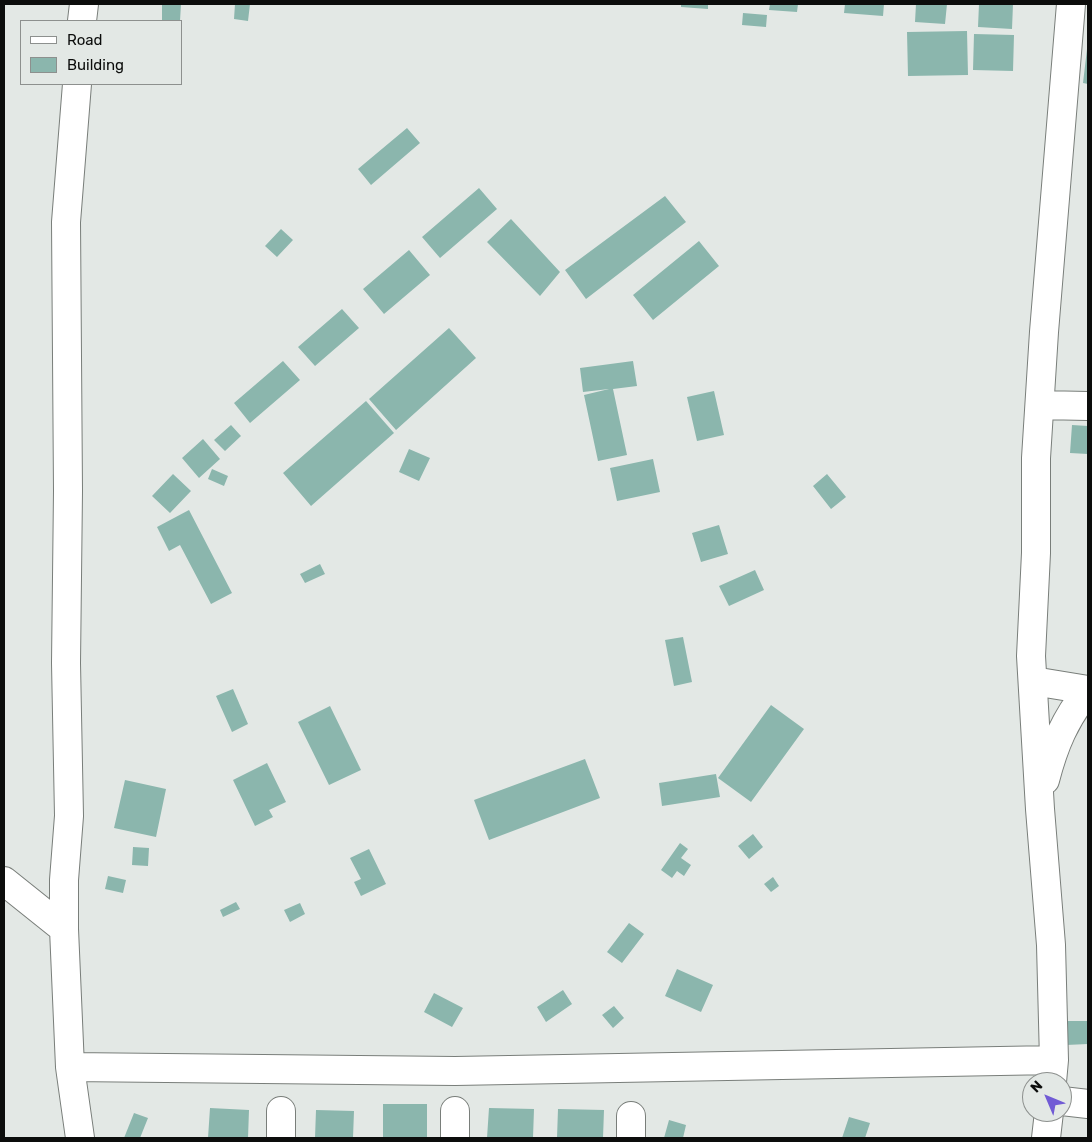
<!DOCTYPE html>
<html>
<head>
<meta charset="utf-8">
<style>
	body { margin:0 }
	#map { position:relative; width:1092px; height:1142px; overflow:hidden; background:#e3e8e5; font-family:Rubik,sans-serif }
	canvas { display:block }
	.frame { position:absolute; inset:0; border:5px solid #0c0d0c; pointer-events:none }
	.legend { position:absolute; left:20px; top:20px; width:162px; height:65px; box-sizing:border-box; background:#e3e8e5; border:1px solid #8d908e; margin:0; padding:6px 9px; list-style:none; font-size:15px; color:#0c0d0c }
	.legend li { display:flex; align-items:center; gap:10px; height:25px }
	.legend b { width:25px; border:1px solid #8d908e }
	.north { position:absolute; left:1022px; top:1072px; width:50px; height:50px; box-sizing:border-box; background:#e3e8e5; border:1px solid #8d908e; border-radius:50%; rotate:315deg; font-size:14px; font-weight:700; line-height:20px; text-align:center; color:#0c0d0c }
	.north::after { content:''; display:block; margin:auto; width:18px; height:22px; background:#715bd5; clip-path:polygon(50% 0,100% 100%,50% 72%,0 100%) }
</style>
</head>
<body>
<div id="map">
<canvas width="1092" height="1142"></canvas>
<div class="frame"></div>
<ul class="legend">
<li><b style="height:6px;background:#fff"></b>Road</li>
<li><b style="height:14px;background:#8bb6ad"></b>Building</li>
</ul>
<div class="north">N</div>
</div>
<script>
const c = document.querySelector('canvas').getContext('2d');
c.lineJoin = 'round';
function fill(path, color) {
  c.fillStyle = color;
  c.fill(path, 'evenodd');
}
function strokePath(path, color, width, dash) {
  c.strokeStyle = color;
  c.lineWidth = width;
  c.lineCap = dash ? 'butt' : 'round';
  c.setLineDash(dash || []);
  c.stroke(path);
}
const building = new Path2D(`
	M162,4H181L180,21H162Z
	M235,4H250L248,21L234,19Z
	M681,4H708V9L681,7Z
	M770,4H798L797,12L769,10Z
	M845,4H884L883,16L844,13Z
	M916,4H947L945,24L915,22Z
	M979,4H1013L1012,29L978,27Z
	M743,13L767,15L766,27L742,25Z
	M967,31L968,75L908,76L907,32Z
	M974,34L1014,35L1013,71L973,70Z
	M1087,49H1088V84L1083,83Z
	M407,128L420,143L371,185L358,169Z
	M479,188L497,209L440,258L422,237Z
	M665,196L686,222L586,299L565,270Z
	M511,219L560,272L540,296L487,242Z
	M281,229L293,240L277,257L265,246Z
	M699,241L719,266L653,320L633,295Z
	M409,250L430,275L384,314L363,289Z
	M342,309L359,328L315,366L298,347Z
	M449,328L476,358L396,430L369,399Z
	M283,361L300,380L250,423L234,403Z
	M633,361L637,386L613,389L627,455L598,461L584,395L609,389L583,392L580,368Z
	M714,391L724,435L697,441L687,397Z
	M366,401L394,433L311,506L283,473Z
	M231,425L241,436L225,451L214,440Z
	M1072,425L1088,426V454L1070,453Z
	M203,439L220,459L199,478L182,458Z
	M409,449L430,458L419,481L399,472Z
	M653,459L660,492L617,501L610,468Z
	M212,469L228,476L224,486L208,479Z
	M173,474L191,491L170,513L152,496Z
	M827,474L846,497L831,509L813,486Z
	M189,510L232,593L211,604L180,545L169,551L157,527Z
	M719,525L728,554L701,562L692,533Z
	M320,564L325,574L305,583L300,574Z
	M755,570L764,590L729,606L719,586Z
	M683,637L692,682L674,686L665,640Z
	M233,689L248,724L232,732L216,696Z
	M771,705L804,729L751,802L718,778Z
	M330,706L361,770L329,785L298,722Z
	M585,759L600,798L489,840L474,800Z
	M267,763L286,802L269,810L273,817L255,826L233,780Z
	M716,774L720,797L662,806L659,783Z
	M125,780L166,789L156,837L114,828Z
	M753,834L763,847L749,859L738,846Z
	M680,843L688,849L681,858L691,865L684,876L677,871L672,878L661,870Z
	M133,847L149,848L148,866L132,865Z
	M369,849L386,884L361,896L354,882L361,879L350,858Z
	M108,876L126,880L123,893L105,889Z
	M773,877L779,886L771,892L764,884Z
	M236,902L240,909L223,917L220,910Z
	M300,903L305,914L290,922L284,910Z
	M629,923L644,934L622,963L607,952Z
	M677,969L713,985L701,1012L665,996Z
	M563,990L572,1004L546,1022L537,1007Z
	M434,993L463,1008L452,1027L424,1012Z
	M614,1006L624,1018L613,1028L602,1015Z
	M1066,1021H1088V1044L1066,1045Z
	M383,1104H427V1138H383Z
	M210,1108L249,1110L248,1138H208Z
	M489,1108L534,1109L533,1138H487Z
	M558,1109L604,1110L603,1138H557Z
	M316,1110L354,1111L353,1138H315Z
	M134,1113L148,1118L140,1138H124Z
	M849,1117L870,1123L865,1138H842Z
	M669,1120L686,1125L683,1138H664Z`);
const minor = new Path2D(`
	M82,21L84,4
	M77,84L66,222L68,491L66,663L69,816L64,880V929L70,1067L80,1138
	M1040,405L1088,406
	M1033,681L1088,690
	M1045,780C1054,745 1065,719 1088,690
	M4,881L64,929
	M70,1067L455,1071L1054,1060
	M1052,1082L1054,1060L1051,945L1040,809L1031,656L1036,553V458L1044,332L1071,4
	M1062,1101L1088,1104
	M281,1111V1138
	M455,1111V1138
	M631,1138V1116
	M1046,1138L1049,1112`);
fill(building, '#8bb6ad');
strokePath(minor, '#797e7a', 30);
strokePath(minor, '#fff', 28);
</script>
</body>
</html>
